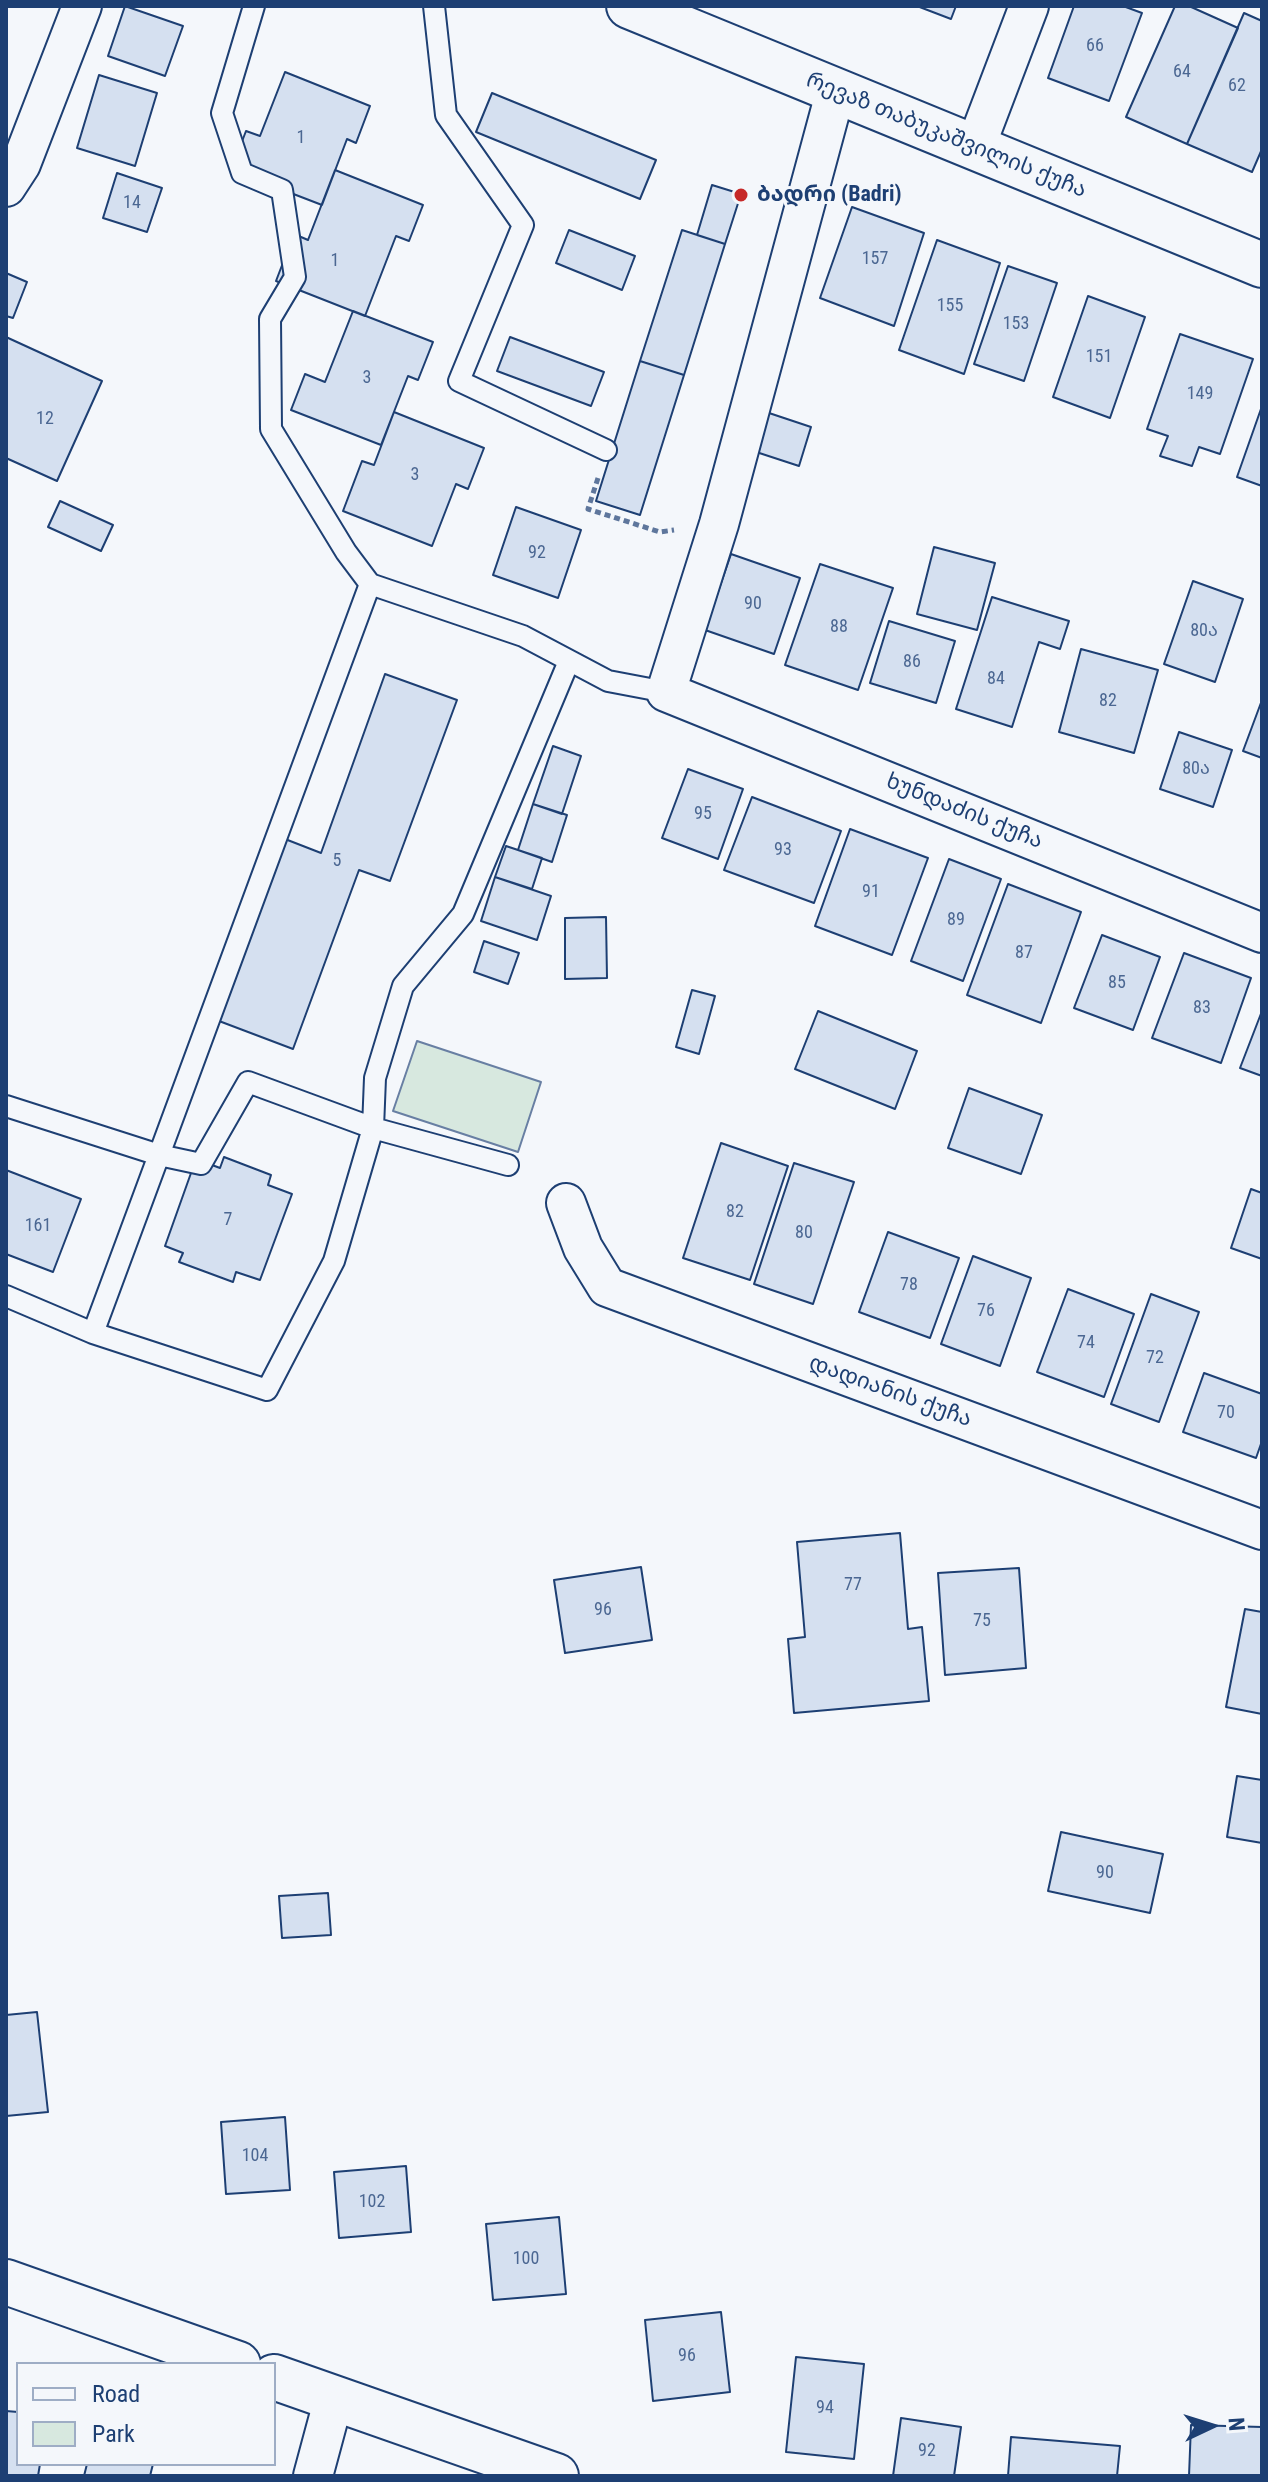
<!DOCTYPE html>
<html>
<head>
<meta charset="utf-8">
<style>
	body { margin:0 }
	#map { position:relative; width:1268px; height:2482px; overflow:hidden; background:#f4f7fb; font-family:"Roboto Condensed",sans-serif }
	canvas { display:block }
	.frame { position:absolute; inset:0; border:8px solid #1d3f73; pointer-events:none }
	.legend { position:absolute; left:16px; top:2362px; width:260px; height:104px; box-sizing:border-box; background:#f4f7fb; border:2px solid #9eadc5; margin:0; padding:10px 14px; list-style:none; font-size:24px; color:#1d3f73 }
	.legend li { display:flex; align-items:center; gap:16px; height:40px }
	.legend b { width:40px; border:2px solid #9eadc5 }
	.north { position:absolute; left:1172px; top:2386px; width:80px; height:80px; -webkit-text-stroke:6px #f4f7fb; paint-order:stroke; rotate:86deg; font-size:22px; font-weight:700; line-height:32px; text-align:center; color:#1d3f73 }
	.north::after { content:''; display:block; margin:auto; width:28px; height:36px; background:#1d3f73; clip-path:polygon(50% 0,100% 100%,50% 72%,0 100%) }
</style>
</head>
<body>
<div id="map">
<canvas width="1268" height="2482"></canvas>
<div class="frame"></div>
<ul class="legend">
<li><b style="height:10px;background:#f4f7fb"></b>Road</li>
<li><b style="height:22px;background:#d7e8df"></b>Park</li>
</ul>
<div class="north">N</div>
</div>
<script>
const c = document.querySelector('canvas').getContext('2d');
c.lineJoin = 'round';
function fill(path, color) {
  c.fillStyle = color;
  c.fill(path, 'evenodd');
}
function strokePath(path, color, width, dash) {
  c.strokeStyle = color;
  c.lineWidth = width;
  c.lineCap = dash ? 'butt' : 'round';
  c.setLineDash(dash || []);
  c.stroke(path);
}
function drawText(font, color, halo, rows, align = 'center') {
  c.font = font + ' "Roboto Condensed","Noto Sans Georgian",sans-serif';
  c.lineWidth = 6;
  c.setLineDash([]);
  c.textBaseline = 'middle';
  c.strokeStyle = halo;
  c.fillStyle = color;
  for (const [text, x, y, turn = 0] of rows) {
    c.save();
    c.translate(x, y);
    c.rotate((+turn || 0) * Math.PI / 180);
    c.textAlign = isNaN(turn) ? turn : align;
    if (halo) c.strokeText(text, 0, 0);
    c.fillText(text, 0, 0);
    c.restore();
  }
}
const green = new Path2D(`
	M417,1041L541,1082L518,1152L393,1111Z`);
const building = new Path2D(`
	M125,6L183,26L165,76L108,56Z
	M917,6H956L951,19Z
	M1074,6H1123L1142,13L1109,101L1048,78Z
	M1175,6H1189L1238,28L1187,144L1126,117Z
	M1244,13L1262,21V149L1252,172L1187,144Z
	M285,72L370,106L356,143L347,139L322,205L231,170L246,131L260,136Z
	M99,75L157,93L135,166L77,148Z
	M492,93L656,160L640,199L476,132Z
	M335,170L423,205L409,241L396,236L365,316L276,281L294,234L308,240Z
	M117,173L162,188L147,232L103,218Z
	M712,185L741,194L725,244L697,235Z
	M852,207L924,233L894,326L820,298Z
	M569,230L635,256L622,290L556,263Z
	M682,230L725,244L684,375L640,361Z
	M937,240L1000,263L964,374L899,350Z
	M1008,266L1057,283L1024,381L974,364Z
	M6,273L27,282L13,318L6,316Z
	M1088,296L1145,317L1110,418L1053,397Z
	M353,311L433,342L418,380L408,376L381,445L291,410L305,374L325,382Z
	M1180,334L1253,359L1220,454L1199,447L1192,466L1160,456L1168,436L1147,429Z
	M6,337L102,381L57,481L6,458Z
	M510,337L604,372L591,406L497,371Z
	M640,361L684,375L640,515L596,501Z
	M1262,406V486L1237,477Z
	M757,409L811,427L799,466L744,448Z
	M394,412L484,448L468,489L456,484L432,546L343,511L362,461L374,465Z
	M60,501L113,525L101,551L48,527Z
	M516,507L581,530L558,598L493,575Z
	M934,547L995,563L977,630L917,614Z
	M731,554L800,578L774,654L705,630Z
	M820,564L893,588L858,690L785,665Z
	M1193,581L1243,599L1215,682L1164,664Z
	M992,597L1069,621L1060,649L1039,642L1012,727L956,709Z
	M889,621L955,641L936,703L870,683Z
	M1081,649L1158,670L1134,753L1059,732Z
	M385,674L457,700L390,881L359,870L293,1049L219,1021L285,839L321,853Z
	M1262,700V758L1243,751Z
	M1179,732L1232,750L1213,807L1160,789Z
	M553,746L581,756L562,814L533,804Z
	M688,769L743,789L718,859L662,838Z
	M752,797L841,831L814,903L724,870Z
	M533,804L567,815L552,862L518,850Z
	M850,829L928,858L892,955L815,926Z
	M506,846L542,858L532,889L495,877Z
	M949,859L1001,879L963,981L911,961Z
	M495,877L551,896L537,940L481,921Z
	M1008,884L1081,912L1041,1023L967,995Z
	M606,917L607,978L565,979V918Z
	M1102,935L1160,957L1133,1030L1074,1008Z
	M484,941L519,953L508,984L474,972Z
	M1184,953L1251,978L1221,1063L1152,1038Z
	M692,990L715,996L699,1054L676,1047Z
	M818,1011L917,1051L895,1109L795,1069Z
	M1262,1011V1076L1240,1068Z
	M969,1088L1042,1115L1021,1174L948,1148Z
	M721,1143L788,1166L750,1280L683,1258Z
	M224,1157L271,1175L268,1185L292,1194L260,1280L236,1272L233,1282L179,1262L183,1253L165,1246L196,1159L220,1168Z
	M794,1163L854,1182L813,1304L754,1284Z
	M6,1170L81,1199L53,1272L6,1254Z
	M1251,1189L1262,1193V1259L1231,1248Z
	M888,1232L959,1258L930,1338L859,1312Z
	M973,1256L1031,1278L1000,1366L941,1344Z
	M1068,1289L1134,1314L1104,1397L1037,1372Z
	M1151,1294L1199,1312L1159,1422L1111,1404Z
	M1204,1373L1262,1394V1441L1256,1458L1183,1432Z
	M900,1533L908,1629L922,1627L929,1701L794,1713L788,1639L805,1637L797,1542Z
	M641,1567L652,1640L565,1653L554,1580Z
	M1019,1568L1026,1668L945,1675L938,1573Z
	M1245,1609L1262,1612V1714L1226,1707Z
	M1237,1776L1262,1780V1843L1227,1837Z
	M1061,1832L1163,1854L1150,1913L1048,1891Z
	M328,1893L331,1935L282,1938L279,1896Z
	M37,2012L48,2112L6,2116V2015Z
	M285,2117L290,2190L226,2194L221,2122Z
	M406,2166L411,2232L339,2238L334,2172Z
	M559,2217L566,2294L493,2300L486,2224Z
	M721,2312L730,2392L653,2401L645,2320Z
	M796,2357L864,2364L854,2459L786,2452Z
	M6,2411L18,2412V2464H40L38,2476H6Z
	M901,2418L961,2427L954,2476H893Z
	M1191,2425L1262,2427V2476H1189Z
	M1011,2437L1120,2446L1117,2476H1008Z
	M87,2464H153L150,2476H84Z`);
const path = new Path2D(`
	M598,478L588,509L660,532L674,530`);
const service = new Path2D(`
	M434,6L446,115L523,225L459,381L606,450
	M370,584L523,636L608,681L666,692
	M6,1106L159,1155L370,584L346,552L271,429L270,319L295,277L282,190L242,173L222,113L254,6
	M6,1296L93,1333L159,1155L201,1164L248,1082L373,1128L508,1165
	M93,1333L267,1390L334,1261L373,1128L375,1078L403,986L463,914L569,661`);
const minor = new Path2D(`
	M836,90L719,524L666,692L1262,933
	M975,148L1029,6
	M6,187L21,164L82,6
	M566,1203L583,1248L607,1287L1262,1530
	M313,2476L334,2398`);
const tertiary = new Path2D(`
	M6,2282L238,2364
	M274,2377L556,2476`);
const secondary = new Path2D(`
	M629,6L1262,265`);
const markers = [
	[741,195,8,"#c62828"]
];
const numberNames = [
	["66",1095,46],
	["64",1182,72],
	["62",1237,86],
	["1",301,138],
	["14",132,203],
	["157",875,259],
	["1",335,261],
	["155",950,306],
	["153",1016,324],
	["151",1099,357],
	["3",367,378],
	["149",1200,394],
	["12",45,419],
	["3",415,475],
	["92",537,553],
	["90",753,604],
	["88",839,627],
	["80ა",1204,631],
	["86",912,662],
	["84",996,679],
	["82",1108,701],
	["80ა",1196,769],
	["95",703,814],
	["93",783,850],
	["5",337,861],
	["91",871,892],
	["89",956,920],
	["87",1024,953],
	["85",1117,983],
	["83",1202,1008],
	["82",735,1212],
	["7",228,1220],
	["161",38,1226],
	["80",804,1233],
	["78",909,1285],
	["76",986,1311],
	["74",1086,1343],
	["72",1155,1358],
	["70",1226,1413],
	["77",853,1585],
	["96",603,1610],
	["75",982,1621],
	["90",1105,1873],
	["104",255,2156],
	["102",372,2202],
	["100",526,2259],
	["96",687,2356],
	["94",825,2408],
	["92",927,2451]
];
const streetNames = [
	["რევაზ თაბუკაშვილის ქუჩა",946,136,22],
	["ხუნდაძის ქუჩა",964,812,22],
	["დადიანის ქუჩა",890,1392,20]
];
const poiNames = [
	["ბადრი (Badri)",757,195]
];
fill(green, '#d7e8df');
strokePath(green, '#687fa3', 2);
fill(building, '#d5e0f0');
strokePath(building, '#1d3f73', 2);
strokePath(service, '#1d3f73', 24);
strokePath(minor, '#1d3f73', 42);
strokePath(tertiary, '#1d3f73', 48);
strokePath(secondary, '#1d3f73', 48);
strokePath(path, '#5e769c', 5, [6, 4]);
strokePath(service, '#f4f7fb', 20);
strokePath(minor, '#f4f7fb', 38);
strokePath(tertiary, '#f4f7fb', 44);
strokePath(secondary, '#f4f7fb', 44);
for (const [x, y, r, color] of markers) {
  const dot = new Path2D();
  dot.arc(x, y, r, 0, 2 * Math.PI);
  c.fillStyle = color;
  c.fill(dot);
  strokePath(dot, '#f4f7fb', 3);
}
drawText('18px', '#4b6792', null, numberNames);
drawText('22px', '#1d3f73', '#f4f7fb', streetNames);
drawText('bold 22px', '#1d3f73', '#f4f7fb', poiNames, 'left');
</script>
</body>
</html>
